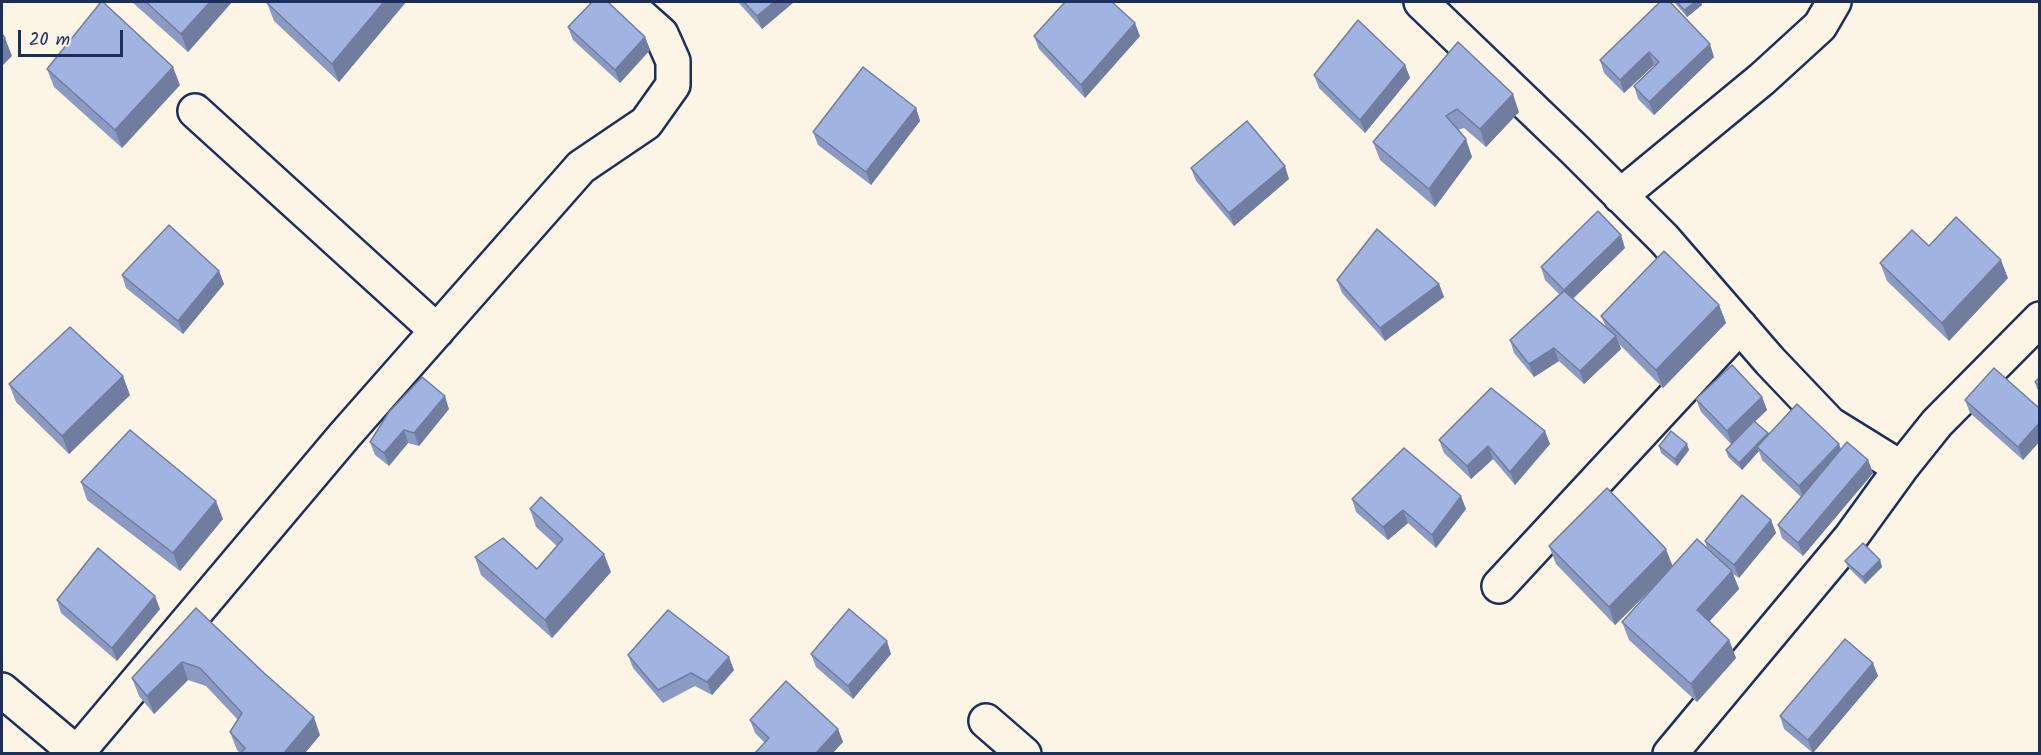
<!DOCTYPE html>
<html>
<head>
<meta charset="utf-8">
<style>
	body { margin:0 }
	#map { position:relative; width:2041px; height:755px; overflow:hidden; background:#fcf5e5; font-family:Kalam,sans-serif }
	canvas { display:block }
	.frame { position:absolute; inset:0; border:3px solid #1b2f5e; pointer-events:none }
	.scale { position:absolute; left:18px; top:30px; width:105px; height:27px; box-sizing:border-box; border:3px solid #1b2f5e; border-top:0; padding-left:8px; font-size:18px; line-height:21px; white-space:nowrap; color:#1b2f5e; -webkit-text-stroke:4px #fcf5e5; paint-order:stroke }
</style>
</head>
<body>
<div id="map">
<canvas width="2041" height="755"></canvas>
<div class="frame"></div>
<div class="scale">20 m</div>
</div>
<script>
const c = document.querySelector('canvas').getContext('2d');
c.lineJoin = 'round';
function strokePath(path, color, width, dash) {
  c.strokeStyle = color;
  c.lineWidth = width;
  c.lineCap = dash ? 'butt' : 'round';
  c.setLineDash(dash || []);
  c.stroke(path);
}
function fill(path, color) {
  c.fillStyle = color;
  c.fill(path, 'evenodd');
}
const street = new Path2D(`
	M1421,2L1575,150L1664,239L1770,361L1830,424L1901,468
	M195,111L437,331
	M1620,196L1762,79L1820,26L1834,2
	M1499,586L1740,326
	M2,690L78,754
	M986,721L1024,754
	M77,753L344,436L581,167L646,123L673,85V61L661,34L625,2
	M1670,754L1851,537L1901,468L1937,423L2040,319`);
const wall = new Path2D(`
	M132,2H232L188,52Z
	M268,2H406L339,82L274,21L267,3Z
	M738,2H794L762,29Z
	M1660,2L1714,57L1654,115L1638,99L1634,86L1655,66L1654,65L1624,93L1604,73L1600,60Z
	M1674,2H1701L1702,5L1687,17Z
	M568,27L645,37L650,50L620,83L573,40Z
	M1034,36H1140L1085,98L1039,49Z
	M1458,42L1519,112L1486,147L1464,128L1458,130L1472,157L1435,207L1380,160L1373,142Z
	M1405,65L1410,78L1365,133L1319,88L1314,75Z
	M47,69L180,85L122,148L54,87Z
	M916,108L920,121L871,185L818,145L813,132Z
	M1191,168L1289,179L1234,226L1196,181Z
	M1929,246L2008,278L1949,341L1887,281L1880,263Z
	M1625,248L1573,299L1606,327L1601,316L1719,305L1726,323L1663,388L1619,344L1621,349L1584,384L1559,361L1534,377L1514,353L1510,340L1559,294L1545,280L1541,267Z
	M219,271L224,284L183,334L126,288L122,275Z
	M1337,280L1439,284L1444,297L1385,341L1342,293Z
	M2040,377V391L2037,389L2035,382Z
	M9,384L130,395L69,454L16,402Z
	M1762,397L1767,410L1755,421L1768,435L1841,450L1868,460L1873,473L1803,556L1782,538L1778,525L1801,497L1762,460L1759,451L1742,470L1728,457L1726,450L1731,444L1701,412L1696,399Z
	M1965,400L2040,409V441L2023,460L1970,413Z
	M449,409L419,446L408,443L389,466L375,455L370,442Z
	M1439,440L1550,444L1515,485L1493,459L1471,479L1444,453Z
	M1659,446L1689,450L1677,466L1661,453Z
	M81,482L223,519L180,571L87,500Z
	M1352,499L1466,509L1436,548L1408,523L1388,540L1356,512Z
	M530,509L611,572L552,638L481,575L475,557L537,569L557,546L536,527Z
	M1771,520L1776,533L1739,578L1733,574L1739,589L1709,622L1729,640L1736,658L1697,702L1629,640L1622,622L1661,580L1615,625L1556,564L1549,546L1672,566L1707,548L1705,541Z
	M1880,560L1882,567L1865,584L1848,567L1845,561Z
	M57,600L160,609L117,661L61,613Z
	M196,608L320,735L305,753H240L237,750L230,732L238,720L206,686L188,680L154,714L139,696L132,678Z
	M811,654H891L853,699L816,667Z
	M628,655L734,670L712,695L695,686L663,703L633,668Z
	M1878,676L1813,753L1784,729L1780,716Z
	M750,720L838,729L843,742L765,743L755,733Z`);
const shadedWall = new Path2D(`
	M210,2H232L188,52L181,34Z
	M384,2H406L339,82L332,64Z
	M774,2H794L762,29L757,16Z
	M1695,2H1701L1702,5L1687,17L1684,10Z
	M1135,23L1140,36L1085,98L1081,85Z
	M645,37L650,50L620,83L615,70Z
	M5,38L12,56L2,66V42Z
	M1710,44L1714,57L1654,115L1649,102Z
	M1649,52L1654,65L1624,93L1620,80Z
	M1405,65L1410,78L1365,133L1360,120Z
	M173,67L180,85L122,148L115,130Z
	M1513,94L1519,112L1486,147L1480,129Z
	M916,108L920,121L871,185L866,172Z
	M1466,139L1472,157L1435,207L1429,189Z
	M1285,166L1289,179L1234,226L1229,213Z
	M1621,235L1625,248L1568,303L1564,290Z
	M2001,260L2008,278L1949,341L1942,323Z
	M219,271L224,284L183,334L178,321Z
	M1439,284L1444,297L1385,341L1380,328Z
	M1719,305L1726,323L1663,388L1656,370Z
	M1616,336L1621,349L1584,384L1580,371Z
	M1554,348L1559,361L1534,377L1529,364Z
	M123,376L130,395L69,454L62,436Z
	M445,396L449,409L419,446L414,433Z
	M1762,397L1767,410L1732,444L1727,431Z
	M2040,422V441L2023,460L2018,447Z
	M404,430L408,443L389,466L384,453Z
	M1545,431L1550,444L1515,485L1510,472Z
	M1768,433L1770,440L1757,447L1759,451L1742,470L1739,463Z
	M1687,444L1689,450L1677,466L1675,459Z
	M1839,444L1844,457L1804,499L1799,486Z
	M1488,446L1493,459L1471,479L1467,466Z
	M1868,460L1873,473L1803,556L1798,543Z
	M1461,496L1466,509L1436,548L1432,535Z
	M216,501L223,519L180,571L173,553Z
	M1403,510L1408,523L1388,540L1383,527Z
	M1771,520L1776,533L1739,578L1734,565Z
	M1666,549L1673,567L1615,625L1609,607Z
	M604,554L611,572L552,638L545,620Z
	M1880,560L1882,567L1865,584L1863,577Z
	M1732,571L1739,589L1703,628L1697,610Z
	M155,596L160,609L117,661L112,648Z
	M1729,640L1736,658L1697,702L1691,684Z
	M887,641L891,654L853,699L848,686Z
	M729,657L734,670L712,695L707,682Z
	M182,662L188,680L154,714L147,696Z
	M1873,663L1878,676L1813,753L1808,740Z
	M314,717L320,735L305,753H284Z
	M838,729L843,742L833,753H816Z`);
const building = new Path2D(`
	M101,2H103L173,67L115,130L47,69Z
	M146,2H210L181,34Z
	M268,2H384L332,64L267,3Z
	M592,2H608L645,37L615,70L568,27Z
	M744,2H774L757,16Z
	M1065,2H1112L1135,23L1081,85L1034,36Z
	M1660,2H1670L1710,44L1649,102L1634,86L1659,62L1649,52L1620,80L1600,60Z
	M1677,2H1695L1684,10Z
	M1358,20L1405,65L1360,120L1314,75Z
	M2,34L5,38L2,42Z
	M1458,42L1513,94L1480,129L1457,109L1446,116L1466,139L1429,189L1373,142Z
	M863,67L916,108L866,172L813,132Z
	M1247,121L1285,166L1229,213L1191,168Z
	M1598,211L1621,235L1564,290L1541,267Z
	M1956,217L2001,260L1942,323L1880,263L1912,230L1929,246Z
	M169,225L219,271L178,321L122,275Z
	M1377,229L1439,284L1380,328L1337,280Z
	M1664,251L1719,305L1656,370L1601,316Z
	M1564,291L1616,336L1580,371L1554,348L1529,364L1510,340Z
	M70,327L123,376L62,436L9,384Z
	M1732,365L1762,397L1727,431L1696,399Z
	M1994,368L2040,409V422L2018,447L1965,400Z
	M422,377L445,396L414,433L404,430L384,453L370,442L389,412Z
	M2040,377V386L2035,382Z
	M1491,388L1545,431L1510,472L1488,446L1467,466L1439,440Z
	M1797,404L1839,444L1799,486L1757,447Z
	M1754,421L1768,433L1739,463L1726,450Z
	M130,430L216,501L173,553L81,482Z
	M1671,431L1687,444L1675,459L1659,446Z
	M1847,442L1868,460L1798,543L1778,525Z
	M1404,448L1461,496L1432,535L1403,510L1383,527L1352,499Z
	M1607,488L1666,549L1609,607L1549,546Z
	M1742,495L1771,520L1734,565L1705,541Z
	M541,497L604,554L545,620L475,557L503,538L537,569L563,539L530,509Z
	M1697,539L1732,571L1697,610L1729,640L1691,684L1622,622Z
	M1863,543L1880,560L1863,577L1845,561Z
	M98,548L155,596L112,648L57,600Z
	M196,608L264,673L314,717L284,753H241L245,748L230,732L242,713L200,668L182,662L147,696L132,678Z
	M849,609L887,641L848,686L811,654Z
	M668,610L729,657L707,682L691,673L658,690L628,655Z
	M1845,639L1873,663L1808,740L1780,716Z
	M786,681L838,729L816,753H755L769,738L750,720Z`);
strokePath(street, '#1b2f5e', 38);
strokePath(street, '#fcf5e5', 33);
fill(wall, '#8a9ac2');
fill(shadedWall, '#717d9e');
fill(building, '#a1b3e1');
strokePath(building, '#717d9e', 1.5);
</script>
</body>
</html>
